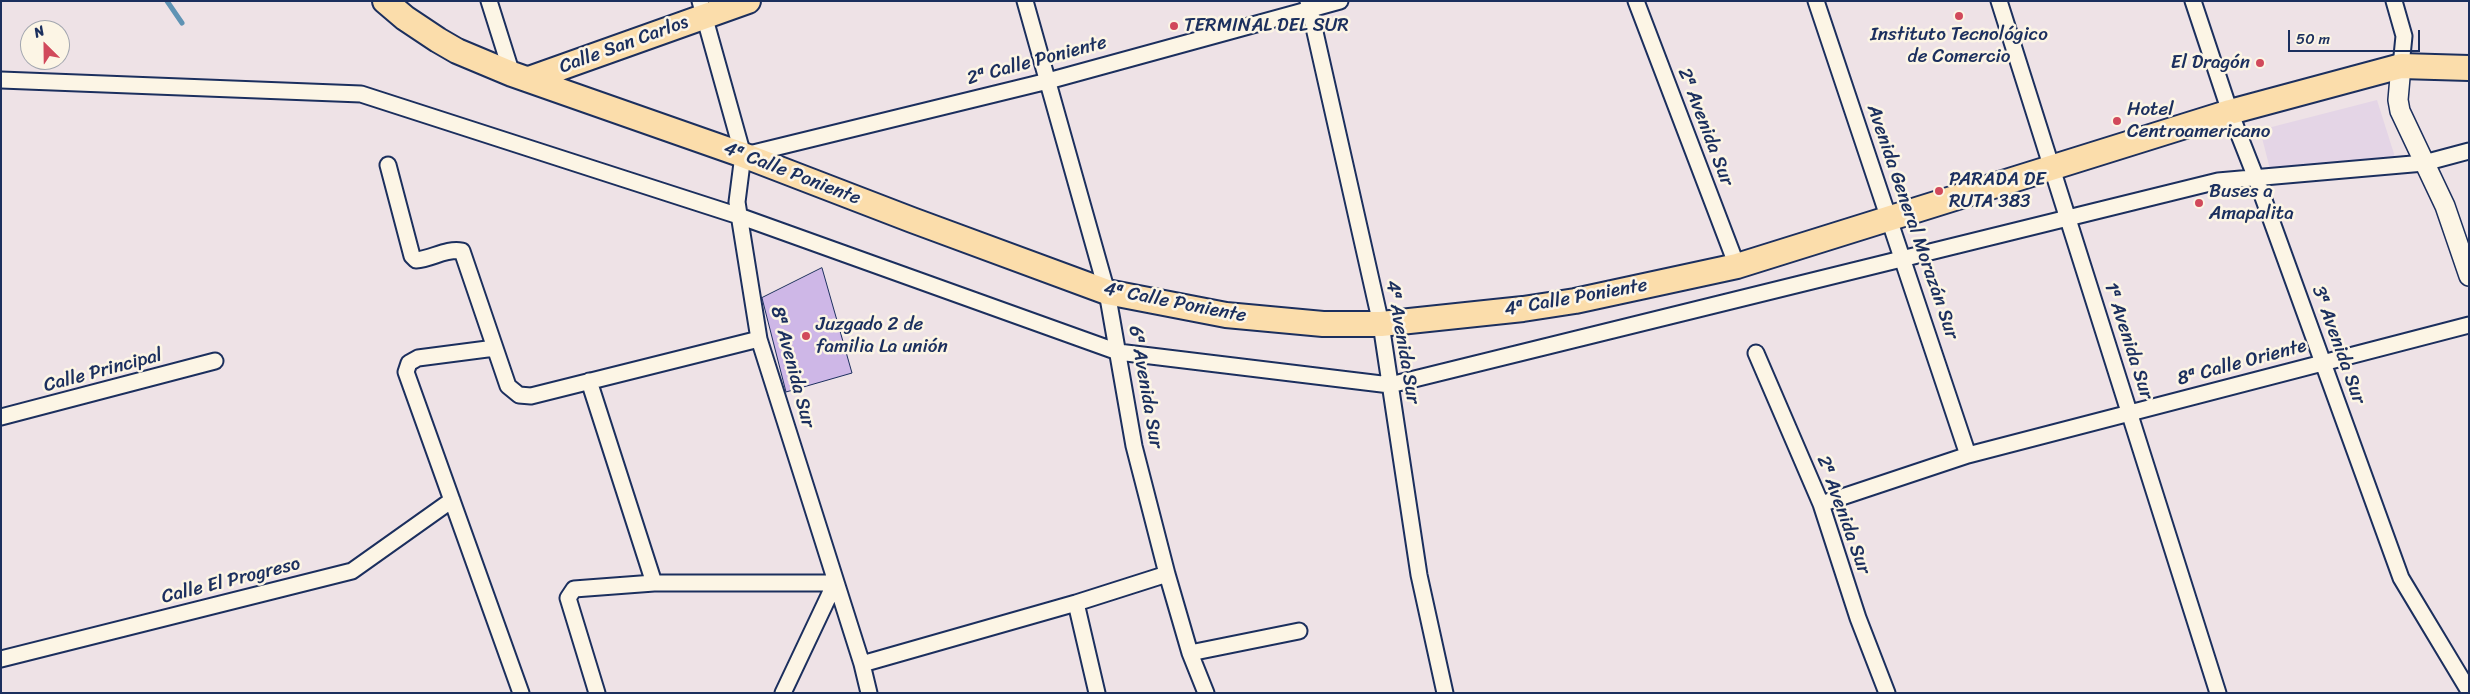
<!DOCTYPE html>
<html>
<head>
<meta charset="utf-8">
<style>
	body { margin:0 }
	#map { position:relative; width:2470px; height:694px; overflow:hidden; background:#eee2e6; font-family:Sriracha,sans-serif }
	canvas { display:block }
	.frame { position:absolute; inset:0; border:2px solid #1b2f5e; pointer-events:none }
	.north { position:absolute; left:20px; top:20px; width:50px; height:50px; box-sizing:border-box; background:#fcf5e5; border:1px solid #a2a6af; border-radius:50%; rotate:337deg; font-size:14px; font-weight:700; line-height:20px; text-align:center; color:#1b2f5e }
	.north::after { content:''; display:block; margin:auto; width:18px; height:22px; background:#d1495b; clip-path:polygon(50% 0,100% 100%,50% 72%,0 100%) }
	.scale { position:absolute; left:2288px; top:30px; width:132px; height:22px; box-sizing:border-box; border:2px solid #1b2f5e; border-top:0; padding-left:6px; font-size:15px; line-height:18px; white-space:nowrap; color:#1b2f5e; -webkit-text-stroke:4px #fcf5e5; paint-order:stroke }
</style>
</head>
<body>
<div id="map">
<canvas width="2470" height="694"></canvas>
<div class="frame"></div>
<div class="north">N</div>
<div class="scale">50 m</div>
</div>
<script>
const c = document.querySelector('canvas').getContext('2d');
c.lineJoin = 'round';
function fill(path, color) {
  c.fillStyle = color;
  c.fill(path, 'evenodd');
}
function strokePath(path, color, width, dash) {
  c.strokeStyle = color;
  c.lineWidth = width;
  c.lineCap = dash ? 'butt' : 'round';
  c.setLineDash(dash || []);
  c.stroke(path);
}
function drawText(font, color, halo, rows, align = 'center') {
  c.font = font + ' Sriracha,sans-serif';
  c.lineWidth = 5;
  c.setLineDash([]);
  c.textBaseline = 'middle';
  c.strokeStyle = halo;
  c.fillStyle = color;
  for (const [text, x, y, turn = 0] of rows) {
    c.save();
    c.translate(x, y);
    c.rotate((+turn || 0) * Math.PI / 180);
    c.textAlign = isNaN(turn) ? turn : align;
    if (halo) c.strokeText(text, 0, 0);
    c.fillText(text, 0, 0);
    c.restore();
  }
}
const built = new Path2D(`
	M2377,100L2395,157L2271,173L2260,130Z`);
const stream = new Path2D(`
	M167,1L182,23`);
const building = new Path2D(`
	M822,268L852,373L786,392L762,298Z`);
const minor = new Path2D(`
	M489,1L512,74
	M700,1L743,155L737,202L759,339L862,664L869,693
	M1025,1L1107,292L1134,446L1167,574L1190,653L1206,693
	M1308,1L1381,324L1419,575L1445,693
	M1636,1L1737,266
	M1816,1L1968,455
	M1999,1L2218,693
	M2193,1L2230,112L2256,178L2401,578L2469,691
	M2394,1L2404,36L2401,66
	M1,80L361,94L739,216L1118,352L1390,385L2218,181L2424,163L2469,151
	M745,155L1048,81L1340,1
	M388,165L412,256L416,260C432,259 446,248 462,251L508,386L519,395L531,396L759,339
	M495,348L418,358L409,363L406,372L521,693
	M1756,353L1821,504L1858,618L1887,693
	M589,381L654,583
	M1,417L215,361
	M1821,504L1968,455L2469,325
	M1076,603L1097,693
	M1190,653L1299,631
	M1,659L352,571L452,500
	M862,664L1076,603L1167,574
	M597,693L568,598L574,589L654,583H835L783,693`);
const tertiary = new Path2D(`
	M2401,66L2398,100L2400,111L2445,206L2469,276`);
const primary = new Path2D(`
	M385,1L405,18L438,40L457,51L512,74L743,155L912,220L1107,292L1226,315L1323,324H1381L1523,309L1575,301L1737,266L2230,112L2401,66L2469,68
	M529,79L748,1`);
const markers = [
	[1959,16,5,"#d1495b"],
	[1174,26,5,"#d1495b"],
	[2260,63,5,"#d1495b"],
	[2117,121,5,"#d1495b"],
	[1939,191,5,"#d1495b"],
	[2199,203,5,"#d1495b"],
	[806,336,5,"#d1495b"]
];
const poiNames = [
	["TERMINAL DEL SUR",1184,26],
	["Instituto Tecnológico",1959,35,"center"],
	["de Comercio",1959,57,"center"],
	["El Dragón",2250,63,"right"],
	["Hotel",2127,110],
	["Centroamericano",2127,132],
	["PARADA DE",1949,180],
	["RUTA 383",1949,202],
	["Buses a",2209,192],
	["Amapalita",2209,214],
	["Juzgado 2 de",816,325],
	["familia La unión",816,347]
];
const streetNames = [
	["Calle San Carlos",624,45,-20],
	["2ª Calle Poniente",1037,61,-15],
	["2ª Avenida Sur",1705,127,69],
	["4ª Calle Poniente",792,174,21],
	["Avenida General Morazán Sur",1912,222,71],
	["4ª Calle Poniente",1576,298,-10],
	["4ª Calle Poniente",1175,303,11],
	["1ª Avenida Sur",2128,341,72],
	["4ª Avenida Sur",1402,342,80],
	["3ª Avenida Sur",2338,345,70],
	["8ª Calle Oriente",2242,363,-15],
	["8ª Avenida Sur",792,367,75],
	["Calle Principal",103,371,-15],
	["6ª Avenida Sur",1145,387,80],
	["2ª Avenida Sur",1843,515,70],
	["Calle El Progreso",231,581,-14]
];
fill(built, '#e4d5e6');
strokePath(stream, '#5f93b4', 5);
fill(building, '#ceb7e7');
strokePath(building, '#1b2f5e', 1);
strokePath(minor, '#1b2f5e', 19);
strokePath(tertiary, '#1b2f5e', 22);
strokePath(primary, '#1b2f5e', 28);
strokePath(minor, '#fcf5e5', 15);
strokePath(tertiary, '#fcf5e5', 19);
strokePath(primary, '#fbddab', 24);
for (const [x, y, r, color] of markers) {
  const dot = new Path2D();
  dot.arc(x, y, r, 0, 2 * Math.PI);
  c.fillStyle = color;
  c.fill(dot);
  strokePath(dot, '#fcf5e5', 2);
}
drawText('19px', '#1b2f5e', '#fcf5e5', poiNames, 'left');
drawText('19px', '#1b2f5e', '#fcf5e5', streetNames);
</script>
</body>
</html>
